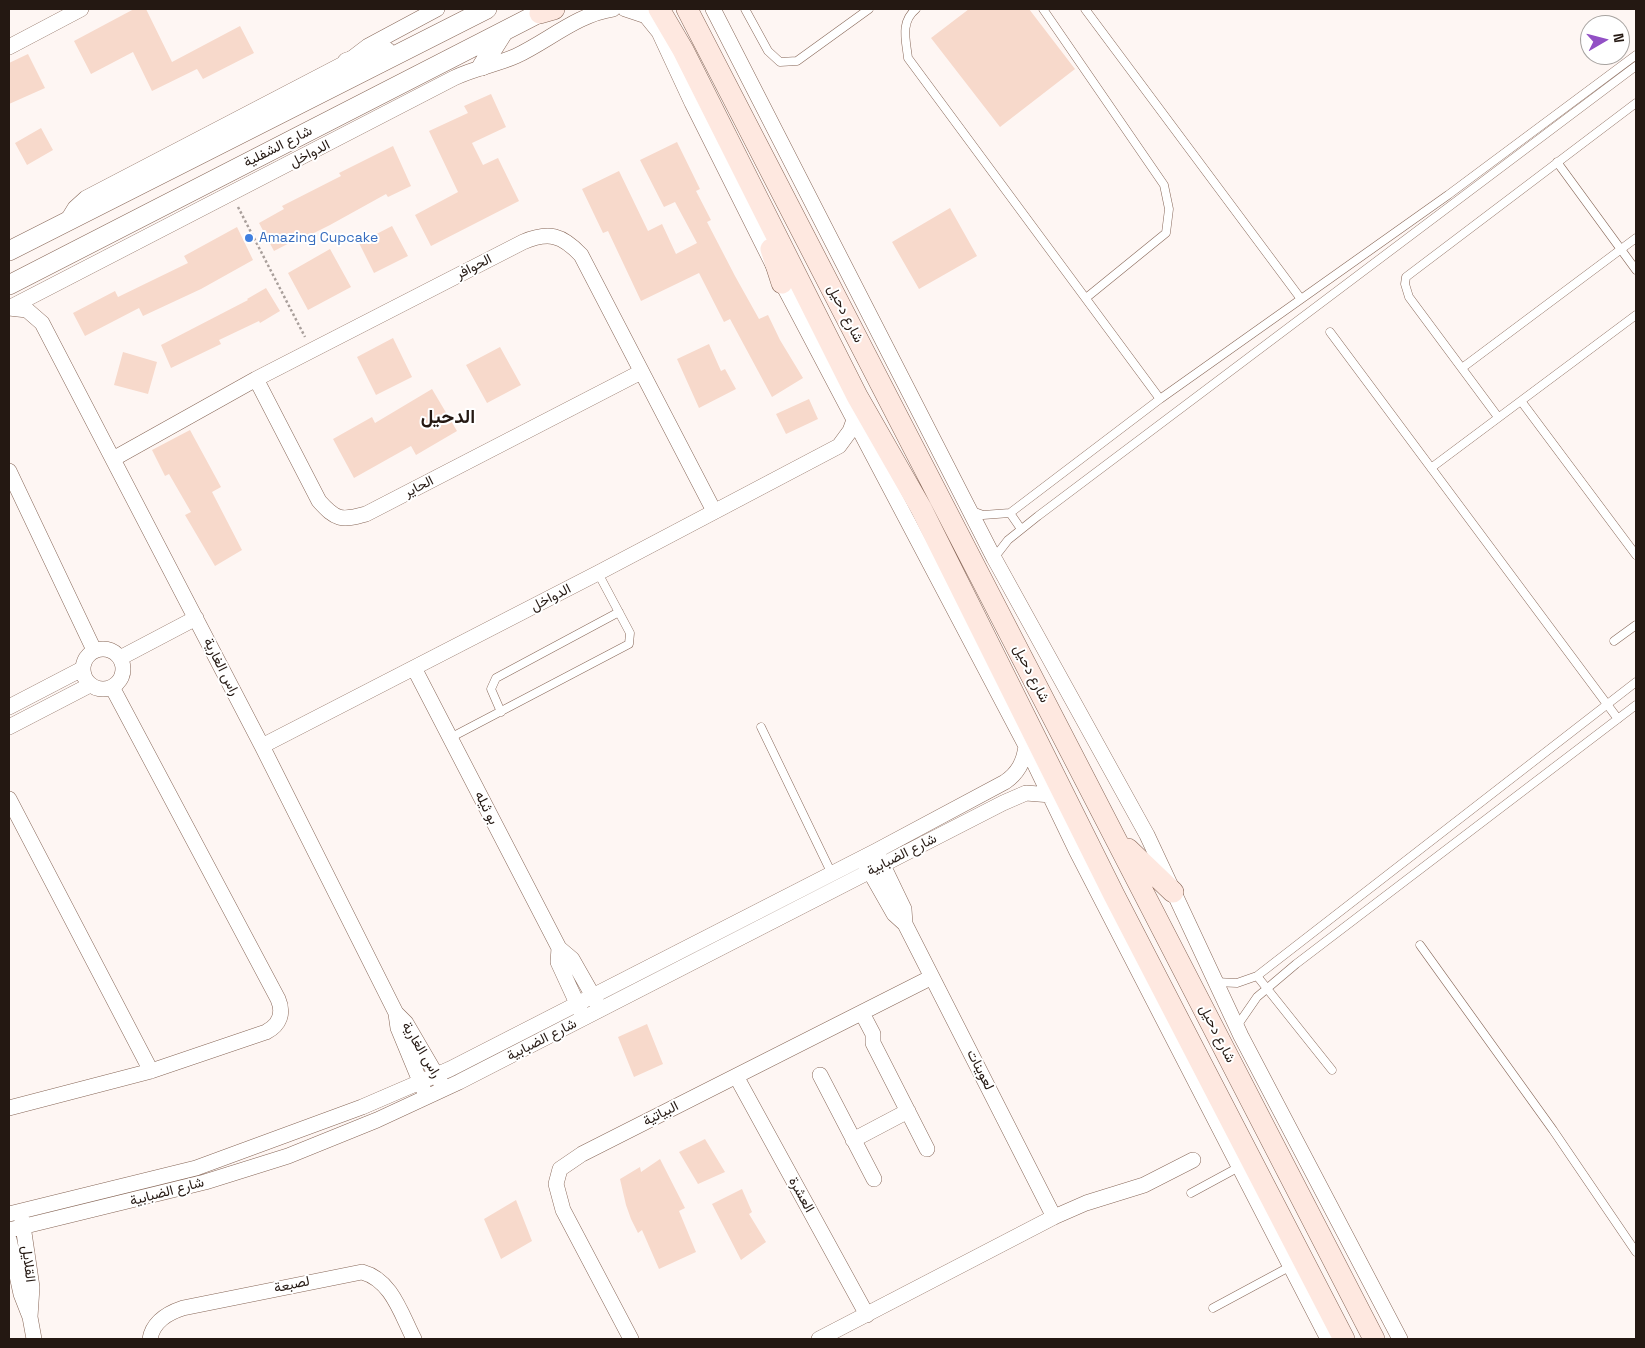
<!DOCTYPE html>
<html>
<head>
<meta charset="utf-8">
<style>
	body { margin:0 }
	#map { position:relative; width:1645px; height:1348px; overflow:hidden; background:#fef6f3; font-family:"Space Grotesk",sans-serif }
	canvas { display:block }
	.frame { position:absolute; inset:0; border:10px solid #241812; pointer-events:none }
	.north { position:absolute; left:1580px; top:15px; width:50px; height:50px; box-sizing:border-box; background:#fff; border:1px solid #a7a3a0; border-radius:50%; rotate:82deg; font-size:14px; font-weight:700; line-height:20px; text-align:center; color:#241812 }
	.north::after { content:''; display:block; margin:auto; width:18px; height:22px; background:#9250c5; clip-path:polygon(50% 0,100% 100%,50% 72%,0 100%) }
</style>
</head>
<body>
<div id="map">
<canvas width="1645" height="1348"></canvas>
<div class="frame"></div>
<div class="north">N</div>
</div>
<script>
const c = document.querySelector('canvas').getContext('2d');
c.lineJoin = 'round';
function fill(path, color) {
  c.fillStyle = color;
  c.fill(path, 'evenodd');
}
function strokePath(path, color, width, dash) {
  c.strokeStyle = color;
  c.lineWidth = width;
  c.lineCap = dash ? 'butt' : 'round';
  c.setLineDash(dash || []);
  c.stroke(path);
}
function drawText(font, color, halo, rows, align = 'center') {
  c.font = font + ' "Space Grotesk",Vazirmatn,sans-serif';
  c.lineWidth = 4;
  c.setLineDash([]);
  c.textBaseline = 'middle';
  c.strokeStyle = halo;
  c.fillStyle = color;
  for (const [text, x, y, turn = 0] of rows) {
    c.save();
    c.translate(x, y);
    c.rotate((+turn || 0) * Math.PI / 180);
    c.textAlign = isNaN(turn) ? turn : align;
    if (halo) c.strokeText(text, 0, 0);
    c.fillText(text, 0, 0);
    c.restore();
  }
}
const building = new Path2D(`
	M134,9H146L172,62L240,26L254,53L203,79L197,69L152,91L133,52L91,74L74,41Z
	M969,9H1029L1075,69L1000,127L931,38Z
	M28,54L45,88L9,104V63Z
	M491,94L506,127L472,143L483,165L498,158L519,201L431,246L415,215L458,192L429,131L468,113L464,106Z
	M41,128L53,150L27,165L15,143Z
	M677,142L700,189L696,191L711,220L707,222L735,276L759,319L768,315L780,340L803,378L772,397L730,319L724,322L699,273L641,301L608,231L603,233L582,189L619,171L648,231L662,224L676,254L697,243L675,202L664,207L640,160Z
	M393,146L411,186L388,197L386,194L330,225L300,240L299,238L274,251L259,223L284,209L282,206L341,176L339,173Z
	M950,208L977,256L919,289L892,242Z
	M392,226L408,256L374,273L359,243Z
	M237,227L253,260L201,289L143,316L139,308L85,336L73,313L115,291L118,297L188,263L184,256Z
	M330,249L351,287L308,310L288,273Z
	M266,288L280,311L260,323L259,321L219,340L221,344L171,368L161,345L248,300L247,299Z
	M393,338L412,377L376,395L357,357Z
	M709,344L721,371L725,369L736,389L699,408L677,359Z
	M500,347L521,385L487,403L466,365Z
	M123,352L157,362L148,394L114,385Z
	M432,389L457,431L416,455L411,446L354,478L333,439L372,417L375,423Z
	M809,399L818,419L786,434L776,414Z
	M190,430L221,487L212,492L242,550L215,566L185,515L191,512L169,474L165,476L152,450Z
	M647,1024L663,1064L634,1077L618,1037Z
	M705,1139L725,1172L698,1184L679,1152Z
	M660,1159L685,1208L679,1211L696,1252L659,1269L642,1230L638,1233L631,1219L626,1205L620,1179L640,1167L641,1172Z
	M742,1189L752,1212L749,1214L766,1242L741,1260L712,1204Z
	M516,1200L532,1241L501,1259L484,1219Z`);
const path = new Path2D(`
	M238,207L305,337`);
const service = new Path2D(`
	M745,9L768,51L780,62L797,61L869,9
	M916,9C900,22 906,40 908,58L1160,399
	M1043,9L1164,185L1169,209L1166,233L1086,298
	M1085,9L1301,299
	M1557,162L1636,270
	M1330,332L1618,719
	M1462,368L1636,238
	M1521,401L1636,555
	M1498,417L1409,297L1405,284L1406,277L1636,103
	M1431,468L1636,315
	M972,511L983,515L1010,513L1160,399L1448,195L1636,55
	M1010,513L1021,529
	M994,558L1008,540L1038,516L1636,66
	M1614,641L1636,625
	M501,712L491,689L496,678L619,612
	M761,727L831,872
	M450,738L629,644L630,633L598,573
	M1420,945L1553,1130L1636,1252
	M1257,976L1332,1070
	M1215,982L1237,983L1257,976L1636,682
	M1237,1026L1257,997L1296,964L1636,705
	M1191,1193L1239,1167
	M1213,1308L1291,1266`);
const minor = new Path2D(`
	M625,9L646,16L659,32L692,103L782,283L1026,746L1076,850L1328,1339
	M713,9L994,558L1147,835L1241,1036L1400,1339
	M9,47L81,9
	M67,221L75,208L86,198L347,62L368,46L437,9
	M9,308L27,310L42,323L262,746L396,1013L406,1023L441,1083
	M9,308L454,78C474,68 496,65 516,56C548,41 578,14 613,9
	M256,379L319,501C336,520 341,521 366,514L641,372
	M113,459L256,379L523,242C549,231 562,235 581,255L714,511
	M9,471L94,650
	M83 669a20 20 0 1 1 40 0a20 20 0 1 1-40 0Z
	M120,658L196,618
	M414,668L559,948L572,959L597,1003
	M9,707L82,669
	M9,727L90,685
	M262,746L598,573L839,446L850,431L854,420
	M9,799L151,1071
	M879,857L904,909L905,924L1054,1217
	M865,863L894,914L905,924
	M559,948L558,962L581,1012
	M862,1013L873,1034V1043L927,1149
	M396,1014L398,1028L424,1091
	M820,1075L874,1179
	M736,1076L867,1315
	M9,1108L151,1071L266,1032C280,1025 284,1013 278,999L112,687
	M853,1140L908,1111
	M9,1214L196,1168L362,1107L420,1082L450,1069L876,851L1005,782C1018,773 1024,762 1026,746
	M22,1219L32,1287L30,1317
	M9,1230L205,1182L288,1156L377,1120L459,1082L1003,803L1026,793L1051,795
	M9,1239L21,1294L30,1317L34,1339
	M150,1339C153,1321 168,1313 183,1308L362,1272C392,1280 401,1314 414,1339
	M631,1339L563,1210L556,1184L560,1169L582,1154L932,977
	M819,1339L1054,1217L1086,1203L1144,1185L1193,1160`);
const tertiary = new Path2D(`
	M347,62L386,51
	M482,66L504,31
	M9,251L487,9
	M9,285L547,9`);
const secondary = new Path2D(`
	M659,9L683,50L857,396L921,508L1114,895L1344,1339
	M687,9L1374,1339
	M540,13L554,9
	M771,249L782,283
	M1128,849L1173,892`);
const markers = [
	[249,238,5,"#3f7fe0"]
];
const streetNames = [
	["شارع الشفلية",278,147,-27],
	["الدواخل",310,154,-27],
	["الحوافر",474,267,-27],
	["شارع دحيل",845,314,63],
	["الحاير",419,487,-27],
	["الدواخل",551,598,-27],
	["راس الغارية",221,667,63],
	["شارع دحيل",1031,674,63],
	["بو ثيله",486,808,63],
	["شارع الضبابية",902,855,-27],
	["شارع دحيل",1217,1034,63],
	["شارع الضبابية",542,1040,-27],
	["راس الغارية",421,1050,59],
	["لعوينات",980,1070,63],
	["البياتية",661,1114,-27],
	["شارع الضبابية",167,1192,-15],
	["العشرة",801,1195,61],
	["القلايل",28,1264,83],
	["لصبعة",292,1285,-12]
];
const shopNames = [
	["Amazing Cupcake",259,238]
];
const districtNames = [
	["الدحيل",448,418]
];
fill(building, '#f7d9cb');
strokePath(service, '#876758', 9);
strokePath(minor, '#876758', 16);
strokePath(tertiary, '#876758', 20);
strokePath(secondary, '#876758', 22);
strokePath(path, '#a99f9b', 2.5, [2.5, 2.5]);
strokePath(service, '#fff', 8);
strokePath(minor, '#fff', 15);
strokePath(tertiary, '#fff', 19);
strokePath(secondary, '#fee8e0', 21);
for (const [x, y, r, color] of markers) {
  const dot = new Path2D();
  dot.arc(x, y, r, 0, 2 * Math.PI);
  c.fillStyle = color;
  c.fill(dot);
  strokePath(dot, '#fff', 2);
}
drawText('14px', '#241812', '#fff', streetNames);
drawText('14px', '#366cbe', '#fff', shopNames, 'left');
drawText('bold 19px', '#241812', '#fff', districtNames);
</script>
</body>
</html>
